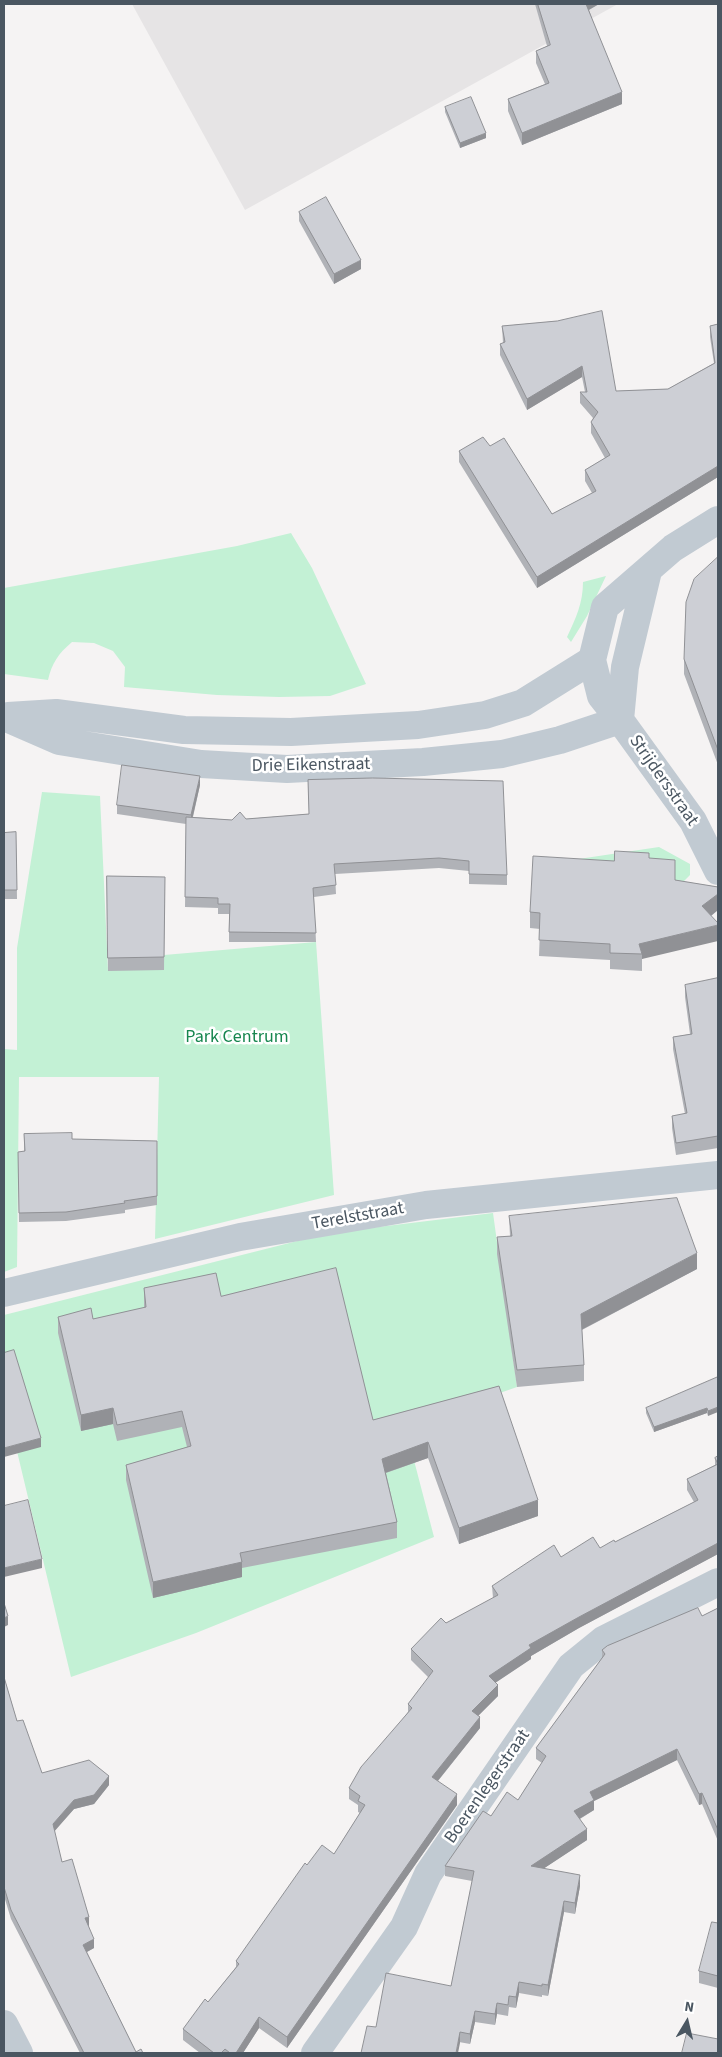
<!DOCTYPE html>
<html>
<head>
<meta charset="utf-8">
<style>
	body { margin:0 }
	#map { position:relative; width:722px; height:2057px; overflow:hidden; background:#f5f3f3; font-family:"Source Sans 3",sans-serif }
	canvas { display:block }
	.frame { position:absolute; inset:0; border:5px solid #4a5661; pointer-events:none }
	.north { position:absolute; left:662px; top:1997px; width:50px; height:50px; -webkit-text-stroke:4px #fff; paint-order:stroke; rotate:9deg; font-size:14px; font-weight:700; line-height:20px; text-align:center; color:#4a5661 }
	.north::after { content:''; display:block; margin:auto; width:18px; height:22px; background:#4a5661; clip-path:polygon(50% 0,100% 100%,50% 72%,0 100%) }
</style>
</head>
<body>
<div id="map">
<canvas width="722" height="2057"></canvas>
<div class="frame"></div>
<div class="north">N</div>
</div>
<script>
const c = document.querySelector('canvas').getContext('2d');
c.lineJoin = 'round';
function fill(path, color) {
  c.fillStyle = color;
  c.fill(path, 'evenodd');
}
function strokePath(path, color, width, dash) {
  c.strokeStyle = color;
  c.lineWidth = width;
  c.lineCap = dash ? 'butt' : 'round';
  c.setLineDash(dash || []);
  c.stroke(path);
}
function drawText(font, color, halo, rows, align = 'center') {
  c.font = font + ' "Source Sans 3",sans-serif';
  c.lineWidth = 5;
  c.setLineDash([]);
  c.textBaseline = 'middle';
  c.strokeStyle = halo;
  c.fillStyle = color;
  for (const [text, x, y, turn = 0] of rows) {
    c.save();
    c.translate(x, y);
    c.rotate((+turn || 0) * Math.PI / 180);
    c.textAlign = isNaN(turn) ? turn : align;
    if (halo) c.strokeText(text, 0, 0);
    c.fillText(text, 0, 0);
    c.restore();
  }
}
const education = new Path2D(`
	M132,4H618L245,210Z`);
const green = new Path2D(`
	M291,533L312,568L366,684L330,696L279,697L217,695L124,687L125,667L113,651L94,643L72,642C58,654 52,663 48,680L4,674V588L237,546Z
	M606,576L587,616L571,642L567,637C576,618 583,603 583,582Z
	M42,792L100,796L108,971L164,955L316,942L334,1195L155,1239L159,1077H19L17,1267L4,1272V1049L17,1050V948Z
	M659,847L690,864V875L681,884L545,864Z
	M493,1213L517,1387L405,1426L434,1537L196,1633L71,1677L4,1397V1315L329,1233Z`);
const minor = new Path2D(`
	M718,520L673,548L605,607L592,660L601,696L620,720L693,821L718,871
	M8,716L56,713L184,730L291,732L418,725L485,715L523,703L592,660
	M4,717L59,741L201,764L287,769L423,762L502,754L560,740L620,720
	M620,720L625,667L648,571
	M4,1293L240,1237L339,1220L426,1205L718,1175
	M4,2024L19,2053
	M315,2053L404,1927L428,1874L571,1666L603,1640L718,1582`);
const wall = new Path2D(`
	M535,4H599L589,10L622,104L522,145L508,111V99L545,84L536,63V51L547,46Z
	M445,107L486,138L460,148L445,112Z
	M299,212L361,269L334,284L299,221Z
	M557,321L616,391L668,389L714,363L710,337V326L718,324V477L537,588L459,462V451L490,446L552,514L592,493L585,481V470L605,458L591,433V422L593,418L580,403V392H585L582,377L527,410L500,355V344L503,343L502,326Z
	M718,557V765L684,674V659Z
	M308,780L507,875V885L469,884V871L439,868L335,874L336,894L314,897L316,942H229V914H218V908L185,907L186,824L117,814V805L200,785L193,817L232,820L309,814Z
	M16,832L17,899H4V833Z
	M649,858L675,880L718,887V910L711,916L642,959V971L610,969V960L539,956L540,929L530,928V912L614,861Z
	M107,876L165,877L164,970L108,971Z
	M718,978V1148L676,1155L672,1128V1116L685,1114L673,1049V1037L690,1034L685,997V985Z
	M24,1134L72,1139L157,1141V1205L125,1210V1213L66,1221L19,1222L18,1152L24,1151Z
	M509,1216L697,1269L582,1330L584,1365V1381L517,1387L497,1254V1237L510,1236Z
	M144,1288L221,1296L373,1420L499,1386L538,1516L459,1544L428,1458L386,1473L397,1522V1538L242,1568V1577L153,1598L126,1480V1465L187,1447L182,1427L117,1441L113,1424L81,1431L58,1333V1317L93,1319L144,1308Z
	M718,1377L708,1416L707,1413L654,1432L646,1413V1408Z
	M718,1456V1554L579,1628L531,1656V1659L495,1683L498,1696L478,1716L480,1728L438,1781L457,1805L287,2048L259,2028L243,2053H200L183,2040V2029L208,2002L236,1967V1961L307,1865L334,1854L360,1813L358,1812V1805L349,1799V1788L408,1712V1704L429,1678L411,1660V1649L446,1623L493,1598L492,1586L561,1557L600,1548L615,1542L694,1502L687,1490V1479L715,1465V1458Z
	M718,1608V1841L702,1804L699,1805L677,1760L594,1801V1810L580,1819L587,1840L544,1868L580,1886L575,1914L564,1912L548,1996L542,1995V1997L519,1993L516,2008L509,2007L508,2016L497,2014L495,2025L475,2022L470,2044L376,2027L451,1986L472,1881L445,1876V1866L491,1816L518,1800L542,1763L536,1759V1748L602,1658V1650L702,1616Z
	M4,1677L17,1721L42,1773L109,1785L94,1804L74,1809L54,1831L62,1862L89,1926H88L94,1948L87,1952L136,2052L143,2053H80L11,1919L4,1896Z
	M718,1923V1988L699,1983V1971Z`);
const shadedWall = new Path2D(`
	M585,4H599L585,12Z
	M622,92V104L522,145V133Z
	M486,133V138L460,148V143Z
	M361,260V269L334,284V274Z
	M582,366V377L527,410V399Z
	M718,466V477L537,588V577Z
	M200,776V785L191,824V815Z
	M718,894V910L702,923V906Z
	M718,925V941L642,959V954L639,944Z
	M697,1253V1269L581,1330V1314Z
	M718,1407V1412L708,1416V1411Z
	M113,1408V1424L81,1431V1415Z
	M707,1408V1413L654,1432V1427Z
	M41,1438V1447L4,1457V1448Z
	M428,1442V1458L382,1474V1459Z
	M538,1500V1516L459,1544V1528Z
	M718,1543V1554L579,1628L531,1656V1659L489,1687V1676L529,1645L579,1617Z
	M42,1559V1568L4,1577V1568Z
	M242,1562V1577L153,1598V1582Z
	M8,1616V1625L4,1627V1618Z
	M498,1685V1696L472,1722V1711Z
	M480,1717V1728L432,1788V1777Z
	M677,1749V1760L594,1801V1810L574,1822V1811L590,1792Z
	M109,1776V1785L94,1804L74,1809L53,1833V1824L74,1800Z
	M702,1793V1804L699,1805V1794Z
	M457,1794V1805L287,2048V2037Z
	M587,1829V1840L531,1877V1866Z
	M580,1875V1886L575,1914V1903Z
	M564,1901V1912L548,1996V1985Z
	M89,1917V1926L85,1927V1918Z
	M94,1939V1948L83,1954V1945Z
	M519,1982V1993L516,2008V1997Z
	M497,2003V2014L495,2025V2014Z
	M475,2011V2022L470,2044V2034Z
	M259,2017V2028L243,2053H236Z
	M460,2032V2043L458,2053H456Z`);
const building = new Path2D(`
	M538,4H586L622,92L522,133L508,99L549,83L536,51L550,45Z
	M471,97L486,133L460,143L445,107Z
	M326,197L361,260L334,274L299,212Z
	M602,311L616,391L668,389L715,363L710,326L718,324V466L537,577L459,451L483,437L490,446L504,438L552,514L596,491L585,470L610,455L591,422L598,412L580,392H587L582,366L527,399L500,344L505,342L502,326L557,321Z
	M718,557V750L684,659L686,602L694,579Z
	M122,765L200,776L191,815L117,805Z
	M373,778L503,781L507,875L469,874V861L439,858L334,864L336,885L313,888L316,933L229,932L230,904H218V898L185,897L186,817L232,820L240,812L246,819L309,814L308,780Z
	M16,832L17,890H4V833Z
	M615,851L649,853V858L675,860V880L718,887V894L702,906L718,923V925L639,944L642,954L610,953V944L539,940L540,913L530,912L533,856L614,861Z
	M107,876L165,877L164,957L108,958Z
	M718,978V1136L676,1143L672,1116L687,1113L673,1037L692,1034L685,985Z
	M72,1133V1139L157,1141V1196L124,1201L125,1203L66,1212L19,1213L18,1152L25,1151L24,1134Z
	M677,1198L697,1253L581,1314L584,1365L517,1370L497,1237L512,1236L509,1216Z
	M336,1268L373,1420L499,1386L538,1500L459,1528L428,1442L382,1459L397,1522L240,1553L242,1562L153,1582L126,1465L191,1446L182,1411L117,1425L113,1408L81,1415L58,1317L91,1308L93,1319L146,1307L144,1288L216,1273L221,1296Z
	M14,1350L41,1438L4,1448V1353Z
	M718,1377V1407L708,1411L707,1408L654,1427L646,1408Z
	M718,1456V1543L579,1617L529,1645L531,1648L489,1676L498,1685L472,1711L480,1717L432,1777L457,1794L287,2037L259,2017L236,2053H230L225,2049L221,2053H214L183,2029L205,1999L208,2002L239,1964L236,1961L305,1863L307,1865L322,1845L334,1854L365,1805L358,1801L360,1796L349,1788L361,1767L412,1708L408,1704L433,1671L411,1649L441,1618L446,1623L498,1595L492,1586L554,1545L561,1557L593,1537L600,1548L614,1540L615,1542L698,1500L687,1479L718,1464L715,1458Z
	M28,1500L42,1559L4,1568V1506Z
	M4,1603L8,1616L4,1618Z
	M698,1608L702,1616L718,1608V1830L702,1793L699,1794L677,1749L590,1792L594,1800L574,1811L587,1829L531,1866L580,1875L575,1903L564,1901L548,1985L542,1984V1986L519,1982L516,1997L509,1996L508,2005L497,2003L495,2014L475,2011L470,2034L460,2032L456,2053H361L367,2026L376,2027L386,1973L451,1986L474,1871L445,1866L483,1811L491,1816L507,1792L518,1800L546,1756L536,1748L605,1654L602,1650L607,1646Z
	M4,1677L17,1721L23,1720L42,1773L89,1760L109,1776L94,1795L74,1800L53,1824L62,1862L72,1859L89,1917L85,1918L94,1939L83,1945L136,2052L141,2049L143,2053H84L11,1910L4,1887Z
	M712,1922L718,1923V1976L699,1971Z
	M687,2033L718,2039V2053H682Z`);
const streetNames = [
	["Drie Eikenstraat",311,766,-1],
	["Strijdersstraat",663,781,55],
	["Terelststraat",358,1217,-10],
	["Boerenlegerstraat",488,1787,-55]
];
const parkNames = [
	["Park Centrum",237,1038]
];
fill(education, '#e6e4e5');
fill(green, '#c3f1d5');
strokePath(minor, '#c1cad2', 28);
fill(wall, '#b0b2b7');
fill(shadedWall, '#909195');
fill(building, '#cdcfd5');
strokePath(building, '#909195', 1);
drawText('18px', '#4a5661', '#fff', streetNames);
drawText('18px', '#17864f', '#fff', parkNames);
</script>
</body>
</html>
